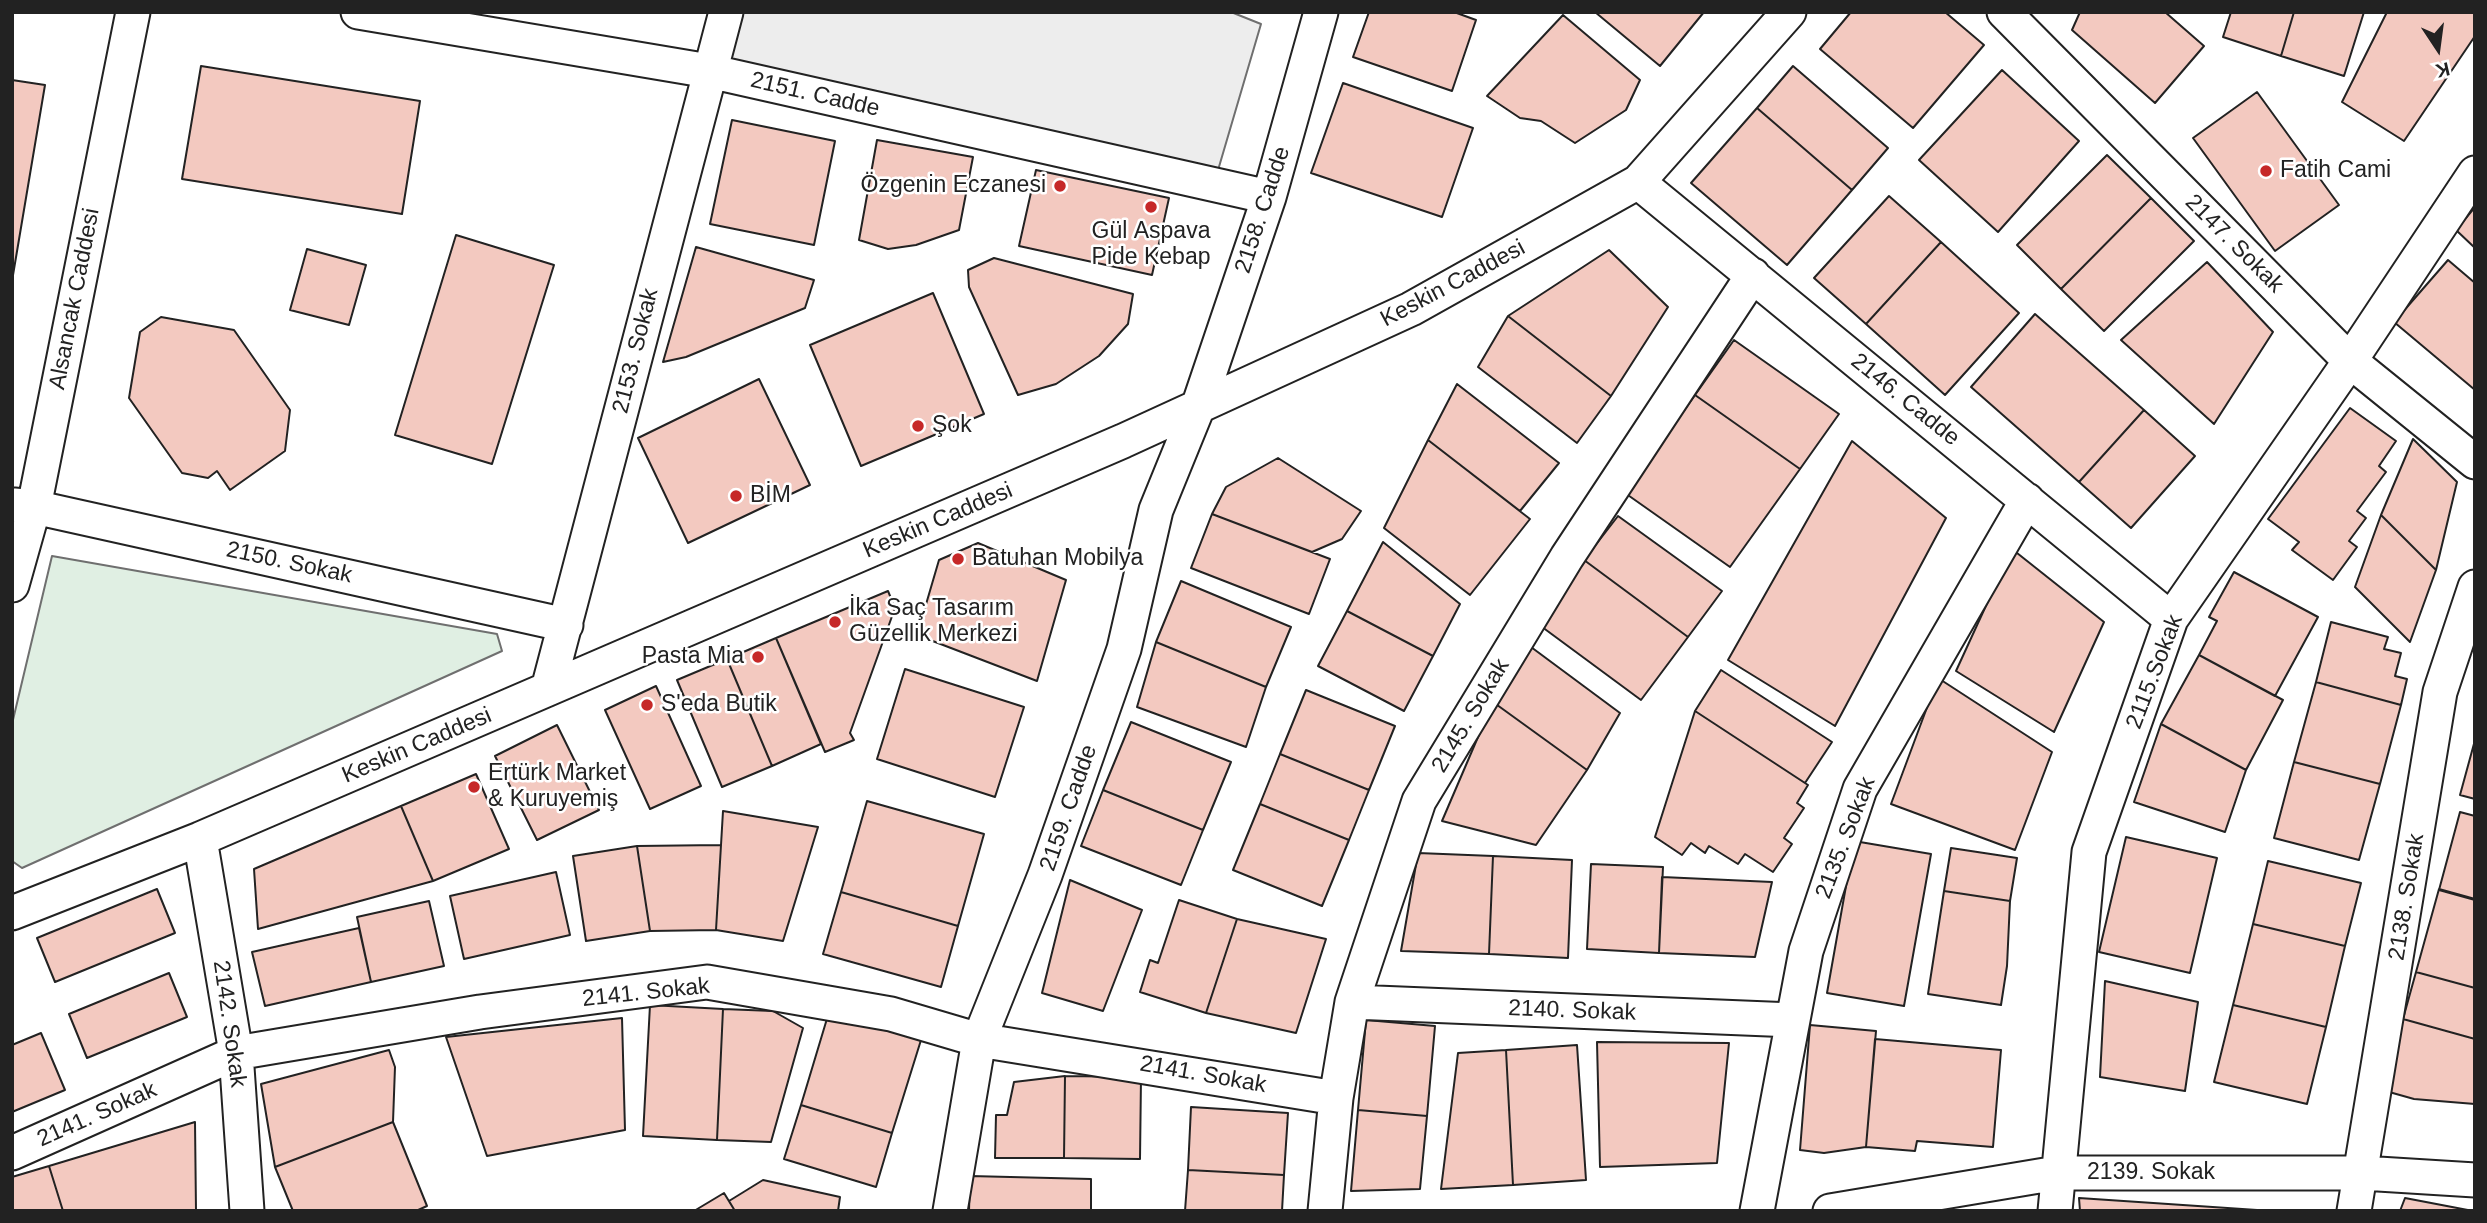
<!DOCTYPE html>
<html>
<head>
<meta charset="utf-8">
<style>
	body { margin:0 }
	#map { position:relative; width:2487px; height:1223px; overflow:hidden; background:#fff; font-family:Helvetica,sans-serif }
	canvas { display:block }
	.frame { position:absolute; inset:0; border:14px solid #222; pointer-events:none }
	.north { position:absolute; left:2403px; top:14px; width:70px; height:70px; -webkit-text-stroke:5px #fff; paint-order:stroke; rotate:167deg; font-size:19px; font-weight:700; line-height:28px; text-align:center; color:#222 }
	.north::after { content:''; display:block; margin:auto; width:24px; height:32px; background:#222; clip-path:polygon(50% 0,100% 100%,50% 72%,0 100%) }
</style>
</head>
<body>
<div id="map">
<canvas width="2487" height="1223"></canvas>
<div class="frame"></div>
<div class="north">K</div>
</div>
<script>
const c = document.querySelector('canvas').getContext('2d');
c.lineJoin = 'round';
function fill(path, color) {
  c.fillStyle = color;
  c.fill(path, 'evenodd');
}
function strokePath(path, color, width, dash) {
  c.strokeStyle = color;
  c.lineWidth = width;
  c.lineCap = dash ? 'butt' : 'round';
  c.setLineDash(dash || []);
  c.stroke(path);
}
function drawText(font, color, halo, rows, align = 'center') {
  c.font = font + ' Helvetica,sans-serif';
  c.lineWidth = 5;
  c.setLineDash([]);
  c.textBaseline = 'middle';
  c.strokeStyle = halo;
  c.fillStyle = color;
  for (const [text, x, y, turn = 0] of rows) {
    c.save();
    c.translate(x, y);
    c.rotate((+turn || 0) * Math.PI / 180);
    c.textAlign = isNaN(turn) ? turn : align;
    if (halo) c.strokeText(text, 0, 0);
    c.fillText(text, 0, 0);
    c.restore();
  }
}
const green = new Path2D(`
	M52,556L497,634L502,651L22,868L12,861V724Z`);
const parking = new Path2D(`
	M743,12H1231L1261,24L1216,177L726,69Z`);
const building = new Path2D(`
	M1369,12H1454L1476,20L1452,91L1353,57Z
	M1595,12H1704L1660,66Z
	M1851,12H1945L1984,45L1913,128L1820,49Z
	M2080,12H2165L2204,46L2155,103L2072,30Z
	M2231,12H2294L2281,56L2223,37Z
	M2294,12H2364L2344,76L2281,56Z
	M2387,12H2475V36L2404,141L2342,102Z
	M1563,15L1640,80L1626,110L1575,143L1541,121L1520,118L1487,96Z
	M201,66L420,101L402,214L182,179Z
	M1793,66L1888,148L1852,190L1757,108Z
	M2002,70L2079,141L1998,232L1919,160Z
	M12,80L45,85L12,281Z
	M1343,83L1473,128L1442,217L1311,173Z
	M2257,92L2339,205L2275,251L2193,138Z
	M1757,108L1852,190L1787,265L1691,183Z
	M732,120L835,141L814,245L710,224Z
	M877,140L973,157L959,230L916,245L888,249L859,240Z
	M2107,155L2151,198L2061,289L2017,245Z
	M1036,170L1169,198L1152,275L1019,246Z
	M1889,196L1941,242L1866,324L1814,278Z
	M2151,198L2194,241L2104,331L2061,289Z
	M2475,207V248L2456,230Z
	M456,235L554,265L492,464L395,435Z
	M1941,242L2019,313L1945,395L1866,324Z
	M696,247L814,280L805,308L686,357L663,362Z
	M307,249L366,265L349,325L290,310Z
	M1609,250L1668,307L1611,396L1508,316Z
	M994,258L1133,294L1128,324L1099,356L1056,384L1018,395L969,287L968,270Z
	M2448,260L2475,283V390L2394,322Z
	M2207,262L2273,332L2214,424L2121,340Z
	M933,293L984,414L861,466L810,345Z
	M2035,314L2144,410L2079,482L1971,387Z
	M1508,316L1611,396L1577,443L1478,367Z
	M161,317L234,330L290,410L285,451L230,490L217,471L208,478L182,473L129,398L140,332Z
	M1734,340L1839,414L1800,469L1695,395Z
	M759,379L810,485L688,543L638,438Z
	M1457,384L1559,463L1520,511L1428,440Z
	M1695,395L1800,469L1730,567L1625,493Z
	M2350,408L2396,441L2379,466L2386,472L2357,511L2366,518L2349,541L2357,547L2333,580L2292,550L2299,542L2268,519Z
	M2144,410L2195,456L2131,528L2079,482Z
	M2413,439L2457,482L2436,570L2381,515Z
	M1428,440L1530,519L1470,595L1384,528Z
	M1852,441L1946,518L1835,726L1728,660Z
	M1278,458L1361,511L1342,539L1312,552L1212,514L1226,487Z
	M1212,514L1330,559L1309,614L1191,568Z
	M2381,515L2436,570L2410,642L2355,587Z
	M1618,516L1722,591L1688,637L1584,560Z
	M1383,542L1460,604L1433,656L1347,611Z
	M978,543L1066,580L1037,681L917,635L939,560Z
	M2012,549L2104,622L2054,732L1956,671Z
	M1584,560L1688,637L1641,700L1538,624Z
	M2234,572L2318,617L2275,696L2199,655L2217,621L2209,617Z
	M1181,581L1291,627L1266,687L1156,642Z
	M888,591L895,608L850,733L854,740L825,752L776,638Z
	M1347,611L1433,656L1404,711L1318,666Z
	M2331,622L2388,637L2384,649L2401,653L2395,676L2407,679L2401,705L2316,682Z
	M776,638L821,744L772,766L727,659Z
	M1156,642L1266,687L1246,747L1137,707Z
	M1531,647L1620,713L1587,770L1493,702Z
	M2199,655L2283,700L2246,770L2161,724Z
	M727,659L772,766L722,787L677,680Z
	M905,669L1024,707L995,797L877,759Z
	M1721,670L1832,742L1805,783L1695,711Z
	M1938,678L2052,752L2015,850L1891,804Z
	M2316,682L2401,705L2380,784L2294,762Z
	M656,686L701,786L650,809L605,710Z
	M1306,690L1395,726L1369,790L1280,754Z
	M1493,702L1587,770L1536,845L1442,821Z
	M1695,711L1808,785L1797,803L1804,808L1784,838L1792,844L1773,872L1745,854L1738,864L1709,846L1705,853L1691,843L1682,855L1655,837Z
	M1131,722L1231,762L1203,830L1103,790Z
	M2161,724L2246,770L2225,832L2134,802Z
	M557,725L599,810L537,840L495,756Z
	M2475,740V799L2460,795Z
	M1280,754L1369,790L1349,840L1260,804Z
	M2294,762L2380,784L2359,860L2274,838Z
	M476,774L509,849L433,881L401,806Z
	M1103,790L1203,830L1181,885L1081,846Z
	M867,801L984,834L958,926L841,892Z
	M1260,804L1349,840L1322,906L1233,870Z
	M401,806L433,881L258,929L254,869Z
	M723,811L818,827L783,941L716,930Z
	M2460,812L2475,816V900L2439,890Z
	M2126,837L2217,858L2190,973L2099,952Z
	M1854,841L1931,854L1904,1006L1827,993Z
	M721,845L716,930L650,931L637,846Z
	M637,846L650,931L586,941L573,856Z
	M1951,848L2017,858L2010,901L1944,891Z
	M1418,853L1493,856L1489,954L1401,951Z
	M1493,856L1572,860L1568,958L1489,954Z
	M2268,861L2361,883L2345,946L2253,924Z
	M1591,864L1663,867L1659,953L1587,949Z
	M556,872L570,935L464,959L450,896Z
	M1662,877L1772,882L1755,957L1659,953Z
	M1070,880L1142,910L1103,1011L1042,993Z
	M157,889L175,933L55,982L37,938Z
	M2439,889L2475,899V988L2416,972Z
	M1944,891L2010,901L2007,966L2001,1005L1928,994Z
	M841,892L958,926L941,987L823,954Z
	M1179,900L1237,919L1206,1013L1140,992L1150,960L1158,963Z
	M429,901L444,966L371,982L357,917Z
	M1237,919L1326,939L1296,1033L1206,1013Z
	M2253,924L2345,946L2326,1027L2233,1005Z
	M359,928L371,982L265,1006L252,952Z
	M2416,972L2475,988V1039L2403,1019Z
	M169,973L187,1017L87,1058L69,1014Z
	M2105,981L2198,1002L2185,1091L2100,1077Z
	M650,1005L723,1009L717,1140L643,1136Z
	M2233,1005L2326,1027L2307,1104L2214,1082Z
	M723,1009L773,1011L803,1028L771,1142L717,1140Z
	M829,1012L921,1040L892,1133L801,1105Z
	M622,1018L625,1130L487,1156L446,1037Z
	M2403,1019L2475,1039V1104L2414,1099L2382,1090Z
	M1366,1020L1435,1026L1427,1116L1358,1110Z
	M1810,1025L1876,1031L1866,1147L1824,1153L1800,1150Z
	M41,1033L65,1090L12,1112V1045Z
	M1875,1039L2001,1050L1993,1147L1917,1141L1915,1151L1866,1147Z
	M1597,1042L1729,1043L1717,1163L1600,1167Z
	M1577,1045L1586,1180L1513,1185L1506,1050Z
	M389,1050L395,1067L393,1122L275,1167L261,1084Z
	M1506,1050L1513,1185L1441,1189L1458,1053Z
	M1065,1076L1141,1077L1140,1159L1064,1158Z
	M1065,1076L1064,1158H995L996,1115H1007L1014,1082Z
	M801,1105L892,1133L876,1187L784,1159Z
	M1191,1107L1288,1113L1284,1175L1188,1170Z
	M1358,1110L1427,1116L1420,1189L1351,1191Z
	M195,1122L196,1211H63L49,1166Z
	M393,1122L427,1206L416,1211H293L275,1167Z
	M49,1166L63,1211H12V1177Z
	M1188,1170L1284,1175L1282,1211H1185Z
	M970,1176L1091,1179V1211H969Z
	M763,1180L840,1197L838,1211H735L729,1201Z
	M724,1193L735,1211H694Z
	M2079,1198L2272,1211H2080Z
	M2405,1198L2473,1211H2400Z`);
const street = new Path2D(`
	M358,12L709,71L1269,197
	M2004,12L2350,361L2475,462
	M1638,182L2171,619
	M14,505L34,507L566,625
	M12,585L34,507L133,12
	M548,689L726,12
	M200,839L236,1053L247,1211
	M12,913L200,839L548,689L1123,441L1411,309L1638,182L1789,12
	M1352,1002L1793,1020
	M12,1153L236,1053L480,1012L707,982L891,1014L979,1040L1336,1098
	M950,1211L979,1040L1045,875L1124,649L1156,510L1198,407L1269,197L1321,12
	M1325,1211L1336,1098L1352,1002L1419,801L1567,557L1753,275
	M1757,1211L1806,951L1860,789L2027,500
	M1830,1211L2057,1173H2362L2475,1180
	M2055,1211L2089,852L2171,619L2350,361L2475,173
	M2354,1211L2440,692L2475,587`);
const markers = [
	[2266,171,7,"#c62828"],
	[1060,186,7,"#c62828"],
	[1151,207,7,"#c62828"],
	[918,426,7,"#c62828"],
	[736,496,7,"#c62828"],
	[958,559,7,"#c62828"],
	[835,622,7,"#c62828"],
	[758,657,7,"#c62828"],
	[647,705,7,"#c62828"],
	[474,787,7,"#c62828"]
];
const streetNames = [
	["2151. Cadde",815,95,13],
	["2158. Cadde",1263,210,-72],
	["2147. Sokak",2234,244,45],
	["Keskin Caddesi",1453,284,-28],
	["Alsancak Caddesi",75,299,-79],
	["2153. Sokak",636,351,-76],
	["2146. Cadde",1905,400,39],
	["Keskin Caddesi",938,521,-23],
	["2150. Sokak",289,563,12],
	["2115.Sokak",2155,672,-69],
	["2145. Sokak",1471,716,-59],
	["Keskin Caddesi",417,746,-23],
	["2159. Cadde",1069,808,-71],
	["2135. Sokak",1846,838,-69],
	["2138. Sokak",2407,897,-81],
	["2141. Sokak",646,993,-6],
	["2140. Sokak",1572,1011,2],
	["2142. Sokak",229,1024,82],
	["2141. Sokak",1203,1075,10],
	["2141. Sokak",97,1115,-24],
	["2139. Sokak",2151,1173]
];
const poiNames = [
	["Fatih Cami",2280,171],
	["Özgenin Eczanesi",1046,186,"right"],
	["Gül Aspava",1151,232,"center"],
	["Pide Kebap",1151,258,"center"],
	["Şok",932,426],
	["BİM",750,496],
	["Batuhan Mobilya",972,559],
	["İka Saç Tasarım",849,609],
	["Güzellik Merkezi",849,635],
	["Pasta Mia",744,657,"right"],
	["S'eda Butik",661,705],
	["Ertürk Market",488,774],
	["& Kuruyemiş",488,800]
];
fill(green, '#e0efe3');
strokePath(green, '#6f6f6f', 2);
fill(parking, '#ededed');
strokePath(parking, '#6f6f6f', 2);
fill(building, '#f3c9c0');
strokePath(building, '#222', 2);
strokePath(street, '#222', 37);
strokePath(street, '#fff', 33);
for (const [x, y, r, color] of markers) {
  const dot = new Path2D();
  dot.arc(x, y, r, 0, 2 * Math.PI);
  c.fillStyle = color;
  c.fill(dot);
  strokePath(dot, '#fff', 2.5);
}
drawText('23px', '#222', '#fff', streetNames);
drawText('23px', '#222', '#fff', poiNames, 'left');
</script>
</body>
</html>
